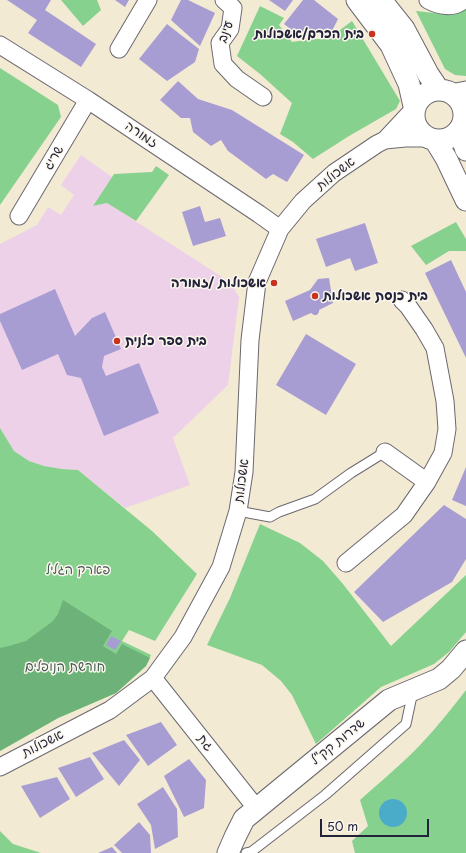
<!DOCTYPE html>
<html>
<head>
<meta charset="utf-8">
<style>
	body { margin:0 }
	#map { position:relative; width:466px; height:853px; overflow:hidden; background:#f3ead3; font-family:"Playpen Sans",sans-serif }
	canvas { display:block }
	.scale { position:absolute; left:320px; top:819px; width:109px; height:18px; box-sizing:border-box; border:2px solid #22223b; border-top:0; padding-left:5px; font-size:12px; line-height:14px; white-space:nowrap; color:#22223b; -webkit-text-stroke:3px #fbf7ec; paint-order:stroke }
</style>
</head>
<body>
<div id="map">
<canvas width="466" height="853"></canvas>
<div class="scale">50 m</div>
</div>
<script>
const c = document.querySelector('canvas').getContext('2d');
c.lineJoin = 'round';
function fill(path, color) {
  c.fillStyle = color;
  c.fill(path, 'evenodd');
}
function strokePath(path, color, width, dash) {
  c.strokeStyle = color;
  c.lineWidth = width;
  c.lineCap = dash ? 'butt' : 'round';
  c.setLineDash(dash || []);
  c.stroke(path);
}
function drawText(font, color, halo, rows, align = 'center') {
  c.font = font + ' "Playpen Sans","Playpen Sans Hebrew",sans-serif';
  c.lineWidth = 3;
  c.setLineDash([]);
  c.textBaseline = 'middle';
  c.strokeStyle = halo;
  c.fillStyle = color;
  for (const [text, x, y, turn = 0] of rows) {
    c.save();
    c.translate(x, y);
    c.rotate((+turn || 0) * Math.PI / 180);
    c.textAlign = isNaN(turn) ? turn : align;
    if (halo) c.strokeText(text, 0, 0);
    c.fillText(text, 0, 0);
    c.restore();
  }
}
const built = new Path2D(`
	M81,155L112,177L93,206L107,203L230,282L239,297L228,385L173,438L190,485L125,508L78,470L62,469L44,466L29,461L14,451L0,428V244L37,225L48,207L61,215L74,195L61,185Z`);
const green = new Path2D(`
	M61,0H97L101,10L83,26Z
	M260,6L284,18L279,25L292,42L313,39H328L352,21L400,101L396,109L349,136L313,159L293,142L280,134L292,103L260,74L237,56Z
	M466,8V76L455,75L445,69L416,11L453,15Z
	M0,68L58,105L61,117L0,205Z
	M156,166L169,175L136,221L107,203L93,206L114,174L152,172Z
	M456,222L466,239V251H449L426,265L411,246Z
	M0,428L14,451L29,461L44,466L62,469L78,470L152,531L197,574L155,641L129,630L122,641L151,655L146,666L116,693L58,718L0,751Z
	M260,524L300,543L323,561L343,584L391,646L466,575V632L449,652L434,664L381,687L316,744L292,695L281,681L262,665L207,645L230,598Z
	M466,690V853H355L352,841L368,826L360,800C380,782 402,764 421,744C437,727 452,708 466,690Z
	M0,831L13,844L41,853H0Z`);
const forest = new Path2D(`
	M63,600L112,631L103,646L116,654L122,644L150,658L146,666L116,693L58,718L0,751V648L9,646L26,641L53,621L58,614Z`);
const water = new Path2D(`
	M379 813a14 14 0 1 1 28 0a14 14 0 1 1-28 0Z`);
const building = new Path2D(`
	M7,0H51L45,10L96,44L81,67L28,33L37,20Z
	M115,0H129L125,7Z
	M181,0H188L215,13L200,46L171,20Z
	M269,0H293L285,11Z
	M303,0H314L338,19L330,35L307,30L297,34L284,24Z
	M167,24L199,49L195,62L167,81L139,59Z
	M178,81L198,99L232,110L304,155L287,182L273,174L266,179L228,151L221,140L211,146L193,132L190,118H181L160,100Z
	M200,206L205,222L220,218L226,236L193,246L182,212Z
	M365,223L378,263L355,271L350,258L326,267L316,239Z
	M451,260L466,292V358L425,273Z
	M329,278L333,303L319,310V312L317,315H314L311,313L293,321L285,301L310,290L318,279Z
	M55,289L75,336L92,318L105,312L121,349L104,356L102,367L106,376L139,363L159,413L104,436L81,378L67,375L58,354L22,370L0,321V314Z
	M306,334L356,364L326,415L276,385Z
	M466,467V506L452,500Z
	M444,505L466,519V559L452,582L383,622L354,592Z
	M111,636L121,641L115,650L106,645Z
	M161,722L177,745L148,766L126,735Z
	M124,740L140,760L119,786L92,753Z
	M90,757L104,779L76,797L58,768Z
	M189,759L206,780L204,808L184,817L164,776Z
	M57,777L70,799L40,818L21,786Z
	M163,787L177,809L178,837L155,849L151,825L137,804Z
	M139,822L150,835L151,853H122L114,845Z
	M112,847L117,853H98Z`);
const service = new Path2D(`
	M238,511L270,517L279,512L315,499L351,473L385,452
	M246,853L251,852L325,795L406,724L413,691`);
const minor = new Path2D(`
	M224,0L233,8L230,29L220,43L223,64L237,79L263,97
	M428,0C439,6 454,9 463,0
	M0,45L88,100L259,214L280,229
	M119,49L148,0
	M451,93L466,90
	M464,116L466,114
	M385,140L405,138H428
	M19,216L88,100
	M385,452L427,482L443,453L447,429L445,401L435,348L424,329L408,306L402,300
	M346,563L404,515L427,482
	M153,678L257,809
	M0,767L110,710L153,678L183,637L221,567L238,511L244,472L250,340L257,282L280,229L303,201L334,173L377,144L385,140L413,110`);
const tertiary = new Path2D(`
	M357,0L391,45L409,84L414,106
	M381,0L404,29L428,74L438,89
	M414 115a25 25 0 1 1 50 0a25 25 0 1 1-50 0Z
	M459,130L466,150
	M435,140L446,158L466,200
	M228,853L235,837L244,819L389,700L439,679L451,669L466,651`);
const markers = [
	[372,34,4,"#c8321e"],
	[274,283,4,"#c8321e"],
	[315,296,4,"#c8321e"],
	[117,341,4,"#c8321e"]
];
const streetNames = [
	["עינב",226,32,-71],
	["זמורה",141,135,34],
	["שריג",54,158,-59],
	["אשכולות",336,174,-38],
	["אשכולות",242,481,-83],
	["שדרות קק\"ל",338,742,-39],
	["גת",205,743,52],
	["אשכולות",43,744,-27]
];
const poiNames = [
	["בית הכרם/אשכולות",364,34],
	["אשכולות /זמורה",266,283],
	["בית כנסת אשכולות",323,296,"left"],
	["בית ספר כלנית",125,341,"left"]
];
const parkNames = [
	["פארק הגליל",78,570],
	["חורשת הנופלים",65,667]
];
fill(built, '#edd1e9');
fill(green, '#87d18e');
fill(forest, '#6db379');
fill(water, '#4bacca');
fill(building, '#a79dd2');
strokePath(service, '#6b6870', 11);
strokePath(minor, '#6b6870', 19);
strokePath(tertiary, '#6b6870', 23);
strokePath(service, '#fff', 9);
strokePath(minor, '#fff', 17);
strokePath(tertiary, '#fff', 21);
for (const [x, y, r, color] of markers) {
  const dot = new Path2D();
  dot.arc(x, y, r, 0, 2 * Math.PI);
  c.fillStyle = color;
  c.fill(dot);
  strokePath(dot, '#fbf7ec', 1.5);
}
drawText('13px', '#22223b', '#fbf7ec', streetNames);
drawText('bold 13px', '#22223b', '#fbf7ec', poiNames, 'right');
drawText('13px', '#405754', '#fbf7ec', parkNames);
</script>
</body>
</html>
